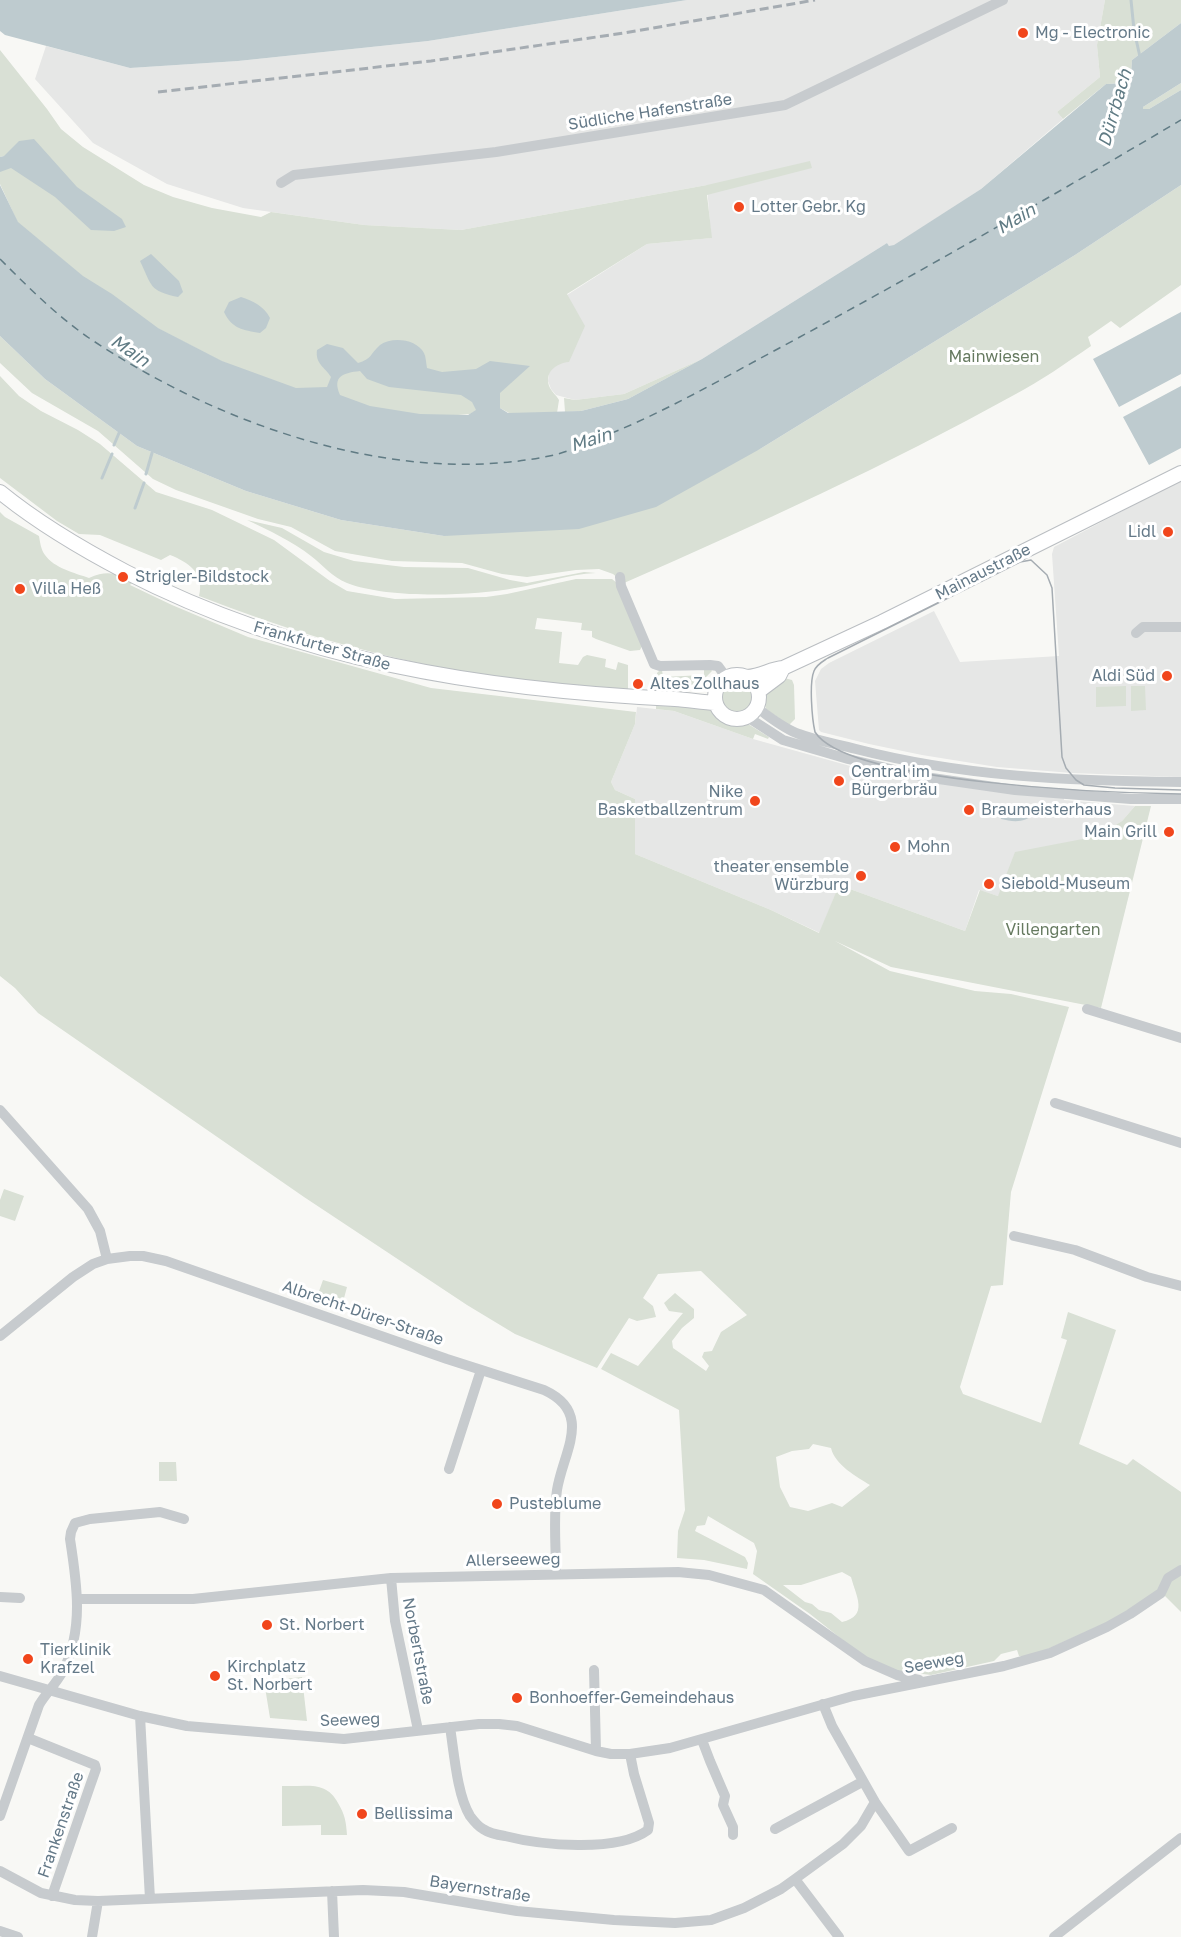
<!DOCTYPE html>
<html>
<head>
<meta charset="utf-8">
<style>
	body { margin:0 }
	canvas { display:block; background:#f8f8f5 }
</style>
</head>
<body>
<canvas width="1181" height="1937"></canvas>
<script>
const c = document.querySelector('canvas').getContext('2d');
c.lineJoin = 'round';
function fill(path, color) {
  c.fillStyle = color;
  c.fill(path, 'evenodd');
}
function strokePath(path, color, width, dash) {
  c.strokeStyle = color;
  c.lineWidth = width;
  c.lineCap = dash ? 'butt' : 'round';
  c.setLineDash(dash || []);
  c.stroke(path);
}
function drawText(font, color, halo, rows, align = 'center') {
  c.font = font + ' "Golos Text",sans-serif';
  c.lineWidth = 6;
  c.setLineDash([]);
  c.textBaseline = 'middle';
  c.strokeStyle = halo;
  c.fillStyle = color;
  for (const [text, x, y, turn = 0] of rows) {
    c.save();
    c.translate(x, y);
    c.rotate((+turn || 0) * Math.PI / 180);
    c.textAlign = isNaN(turn) ? turn : align;
    if (halo) c.strokeText(text, 0, 0);
    c.fillText(text, 0, 0);
    c.restore();
  }
}
const built = new Path2D(`
	M687,0H1105L1097,45L1100,77L1057,112L1063,119L981,189L894,246H889L887,243L702,359L624,394L575,400L556,395L551,389L548,381L549,373L554,366L561,362L567,295L647,244L711,238L707,185L461,230L364,225L243,208L167,184L93,143L35,79L46,46L130,68L238,61L428,41Z
	M1181,480V777L1072,773L997,767L922,755L869,744L821,732L819,730L815,681L821,669L829,663L934,611L960,662L1059,656L1052,554L1054,547Z
	M637,707L674,711L753,739L861,769L909,777L1064,798V800L1135,806L1122,821L1098,836L998,896L979,890L965,931L839,885L820,933L771,910L635,854V799L615,790L611,782L635,724Z`);
const green = new Path2D(`
	M1105,0H1181V23L1132,60L1131,76L1128,83L1106,84L1063,119L1057,112L1100,77L1097,45Z
	M0,50L47,109L61,129L83,147L144,185L173,197L212,208L261,217L271,212L364,225L461,230L707,185L810,161L812,168L707,195L712,238L647,244L567,294L585,326L569,362C556,363 543,373 550,388C552,392 556,395 559,400L557,413H509L500,408L465,380L373,357L362,364L334,375L327,390L289,388L221,361L157,328L83,277L18,223L0,184V170L4,156L0,157Z
	M1181,83V90L1149,109H1143V107Z
	M1181,185V285L1120,328L1111,321L1088,337L1091,346C1066,363 1041,381 1014,395C888,465 756,525 624,583L613,574L599,569L576,570L527,577L502,574L462,563L392,561L335,551L291,527L258,519L176,490L153,479L98,431L32,393L0,363V336L45,379L137,446L246,491L341,520L444,536L760,449L1075,255Z
	M702,359L628,399L581,411L565,412L564,398L575,400L624,394Z
	M360,370L465,393L479,407L476,411L470,414L420,418L379,410L337,395L335,386L338,374Z
	M0,376L19,396L41,411L78,430L100,444L156,492L212,510L274,540L330,581L347,591L395,599L486,597L507,594L576,579H612L617,583L642,646L640,650L630,651L596,639L592,637V631L581,630L582,623L537,618L535,629L562,632L559,663L578,665L583,657L587,655L606,659L605,667L616,670L618,662L628,665V689C566,685 504,680 443,668C359,652 278,627 199,596C205,573 188,562 170,555L161,560L100,535L79,534L57,521L0,478Z
	M0,512L5,517L39,536C40,542 41,550 45,555C54,568 75,573 89,578C108,570 116,573 133,582L130,585L172,605L248,637L431,688L636,712L635,724L611,782L615,790L635,799V854L771,910L819,933L839,885L965,931L980,890L998,896L1015,852L1098,836L1122,821L1135,806H1151L1101,1008L891,967L835,941L890,971L975,991L1011,994L1069,1007L1011,1192L1003,1285L991,1286L960,1387L963,1394L1041,1423L1067,1340L1061,1338L1068,1312L1116,1330L1079,1444L1127,1465L1133,1459L1181,1492V1612L1160,1591L1130,1612L1032,1656H1019L1017,1650L1001,1654L994,1661L931,1675L899,1671L868,1660L810,1614L753,1574L757,1551L754,1543L708,1516L705,1525L697,1526L695,1531L745,1557L748,1563L747,1569L704,1560L677,1558L678,1531L685,1510L679,1410L601,1369L611,1353L638,1366L683,1313L669,1311L664,1303L675,1293L694,1309V1318L682,1328L672,1341L673,1348L706,1371L709,1366L702,1357L704,1352L712,1351L721,1332L747,1315L701,1271L658,1274L643,1298L653,1306L656,1317L637,1321L629,1318L597,1368L515,1334L467,1305L304,1197L38,1013L15,988L0,976ZM813,1444L831,1448C835,1465 857,1477 870,1485L842,1507L832,1503L808,1511L790,1507L780,1487L776,1457L792,1451L809,1449ZM842,1572L851,1577C856,1596 869,1616 842,1622L831,1613L819,1610L812,1604L805,1602L783,1585H801Z
	M247,520L282,528L324,552L354,561L404,567L468,568L510,580L527,583L584,572L596,573C568,574 542,584 515,588C472,596 388,599 347,583C332,577 323,565 311,556C292,541 268,530 247,520Z
	M704,668H710L712,671C696,689 680,688 658,688L657,673L659,671L662,670L663,677L704,675Z
	M784,678L792,680L794,685L795,719L789,725L766,709C762,692 772,687 784,678Z
	M719 697a18 18 0 1 1 36 0a18 18 0 1 1-36 0Z
	M1126,686V706L1096,707V687Z
	M1131,686H1145L1146,710L1131,711Z
	M656,706L706,707L724,721L733,724H748L769,737L768,739L755,734L753,739L674,711L656,709Z
	M4,1189L24,1196L15,1221L0,1216V1200Z
	M323,1280L347,1287L343,1302L318,1294Z
	M159,1462H176L177,1481H159Z
	M302,1677L307,1721L270,1718L264,1681Z
	M282,1786C306,1787 326,1780 338,1803C345,1815 346,1821 347,1835H321V1825L282,1826Z`);
const water = new Path2D(`
	M0,0H687L428,41L238,61L130,68L5,35L0,31Z
	M1181,23V83L1143,107V109H1149L1181,90V185L1075,255L760,449L656,507L579,529L444,536L341,520L246,491L137,446L45,379L0,336V185L18,222L83,276L112,294L158,328L222,361L296,388L327,387L331,377C325,367 315,364 317,350L327,344L343,348L358,363C372,359 370,354 380,345C392,336 417,339 424,353C426,357 426,363 427,368L442,372L476,369L490,361L530,366L500,393V408L508,413L581,411L628,399L702,359L887,243L889,246L894,245L981,189L1106,84L1128,83L1131,76L1132,60ZM360,371L367,379L389,387L461,395L472,402L476,410L468,415L420,414L370,406L340,395C332,376 343,373 360,371Z
	M34,139L77,187L122,219L126,227L114,231L91,230L55,197L11,168L0,172V157L4,156L19,141Z
	M151,254L179,281L183,292L178,297C149,291 152,286 140,261Z
	M241,297C253,301 264,306 270,318L266,328L260,333C243,330 232,329 224,312L229,302Z
	M1181,312V374L1119,407L1093,359Z
	M1181,386V448L1149,465L1123,417Z
	M1020,807L1030,809L1034,814C1025,823 1013,822 1001,819L1000,815L1009,809Z`);
const stream = new Path2D(`
	M1131,0L1134,30L1140,57
	M114,445L119,433
	M146,474L152,453
	M102,478L112,454
	M135,508L144,483`);
const ferry = new Path2D(`
	M0,259C28,287 56,315 89,338C219,425 398,489 554,455C567,452 580,446 592,441C650,419 704,389 759,359C901,283 1042,202 1181,120`);
const minor = new Path2D(`
	M281,183L294,175L496,152L785,105L1003,0
	M620,577L621,586L654,664L660,666L710,665L718,666L726,677
	M1136,633L1143,627H1181
	M757,708C770,717 784,729 799,734C817,741 838,744 856,749C964,777 1070,781 1181,782
	M750,715L752,720L783,740L848,759L925,777L1015,790L1131,799H1181
	M1087,1009L1181,1038
	M1055,1103L1181,1143
	M0,1110L88,1209L100,1231L107,1259
	M1014,1236L1075,1250L1147,1277L1181,1286
	M0,1336L73,1277L93,1264L107,1259L130,1256H143L166,1261L447,1359L544,1390C594,1413 563,1452 557,1490C553,1517 556,1546 556,1573
	M449,1469L481,1370
	M391,1578L395,1621L418,1730
	M0,1597L20,1598
	M77,1599H193L391,1578L678,1572L709,1575L764,1590L865,1661L897,1675L919,1680
	M594,1670L596,1751
	M0,1676L140,1716L187,1726L222,1729L344,1739L479,1724H499L517,1726L596,1751L611,1754H630L670,1748L853,1696L1004,1666L1050,1653L1107,1627L1130,1614L1161,1593L1168,1578L1181,1570
	M140,1716L150,1899
	M450,1727C454,1752 457,1795 470,1816C473,1820 479,1827 483,1829C489,1833 498,1835 505,1836C540,1845 617,1853 648,1830L649,1823L634,1774L630,1754
	M28,1738L95,1765L96,1769L90,1786L52,1896
	M702,1740L710,1761L725,1796L723,1805L733,1827V1835
	M875,1802L909,1851L952,1828
	M0,1816L39,1705C46,1693 56,1684 63,1671C84,1629 77,1584 70,1539L71,1532L75,1523L90,1519L160,1512L184,1519
	M775,1829L862,1782
	M0,1871L41,1893L75,1900L98,1901L363,1890L404,1892L517,1911L614,1920L675,1923L711,1920L744,1908L781,1889L795,1879L843,1844L861,1826L875,1802L832,1726L823,1704
	M795,1879L839,1937
	M332,1891L334,1937
	M0,1931L18,1937
	M92,1937L98,1901
	M1054,1937L1181,1838`);
const major = new Path2D(`
	M0,492C38,523 82,549 126,572C299,661 483,690 675,699C688,700 702,702 715,703
	M715 697a22 22 0 1 1 44 0a22 22 0 1 1-44 0Z
	M747,677C762,676 770,669 783,668L882,622L1181,473
	M759,691L779,676L783,668`);
const tram = new Path2D(`
	M1181,790L1115,788L1084,785L1076,780L1066,768L1062,757L1052,588L1047,575L1031,560L1020,562L828,658C822,662 817,664 814,671C809,683 812,719 815,732C848,784 1116,793 1181,794`);
const rail = new Path2D(`
	M158,92L431,61L624,33L815,0`);
const markers = [
	[1023,33,6,"#f1461c"],
	[739,207,6,"#f1461c"],
	[1168,532,6,"#f1461c"],
	[123,577,6,"#f1461c"],
	[20,589,6,"#f1461c"],
	[1167,676,6,"#f1461c"],
	[638,684,6,"#f1461c"],
	[839,781,6,"#f1461c"],
	[755,801,6,"#f1461c"],
	[969,810,6,"#f1461c"],
	[1169,832,6,"#f1461c"],
	[895,847,6,"#f1461c"],
	[861,876,6,"#f1461c"],
	[989,884,6,"#f1461c"],
	[497,1504,6,"#f1461c"],
	[267,1625,6,"#f1461c"],
	[28,1659,6,"#f1461c"],
	[215,1676,6,"#f1461c"],
	[517,1698,6,"#f1461c"],
	[362,1814,6,"#f1461c"]
];
const poiNames = [
	["Mg - Electronic",1035,33],
	["Lotter Gebr. Kg",751,207],
	["Lidl",1156,532,"right"],
	["Strigler-Bildstock",135,577],
	["Villa Heß",32,589],
	["Aldi Süd",1155,676,"right"],
	["Altes Zollhaus",650,684],
	["Central im",851,772],
	["Bürgerbräu",851,790],
	["Nike",743,792,"right"],
	["Basketballzentrum",743,810,"right"],
	["Braumeisterhaus",981,810],
	["Main Grill",1157,832,"right"],
	["Mohn",907,847],
	["theater ensemble",849,867,"right"],
	["Würzburg",849,885,"right"],
	["Siebold-Museum",1001,884],
	["Pusteblume",509,1504],
	["St. Norbert",279,1625],
	["Tierklinik",40,1650],
	["Krafzel",40,1668],
	["Kirchplatz",227,1667],
	["St. Norbert",227,1685],
	["Bonhoeffer-Gemeindehaus",529,1698],
	["Bellissima",374,1814]
];
const streetNames = [
	["Südliche Hafenstraße",650,112,-9],
	["Mainaustraße",983,572,-27],
	["Frankfurter Straße",322,646,16],
	["Albrecht-Dürer-Straße",363,1313,19],
	["Allerseeweg",513,1560,-1],
	["Norbertstraße",418,1651,79],
	["Seeweg",934,1663,-10],
	["Seeweg",350,1720,-2],
	["Frankenstraße",61,1825,-71],
	["Bayernstraße",480,1889,9]
];
const parkNames = [
	["Mainwiesen",994,357],
	["Villengarten",1053,930]
];
const waterNames = [
	["Dürrbach",1115,108,-74],
	["Main",1016,219,-31],
	["Main",130,351,34],
	["Main",591,440,-17]
];
fill(built, '#e6e7e6');
fill(green, '#d9e0d5');
fill(water, '#becbcf');
strokePath(stream, '#becbcf', 3);
strokePath(ferry, '#607b84', 1.5, [8, 6]);
strokePath(major, '#babec2', 16);
strokePath(minor, '#c7cbce', 10);
strokePath(major, '#fff', 14);
strokePath(tram, '#a5acb2', 1.5);
strokePath(rail, '#a5acb2', 3, [9, 4.5]);
for (const [x, y, r, color] of markers) {
  const dot = new Path2D();
  dot.arc(x, y, r, 0, 2 * Math.PI);
  c.fillStyle = color;
  c.fill(dot);
  strokePath(dot, '#fff', 2);
}
drawText('16px', '#647988', '#fff', poiNames, 'left');
drawText('16px', '#647988', '#fff', streetNames);
drawText('16px', '#667a60', '#fff', parkNames);
drawText('italic 18px', '#607b84', '#fff', waterNames);
</script>
</body>
</html>
